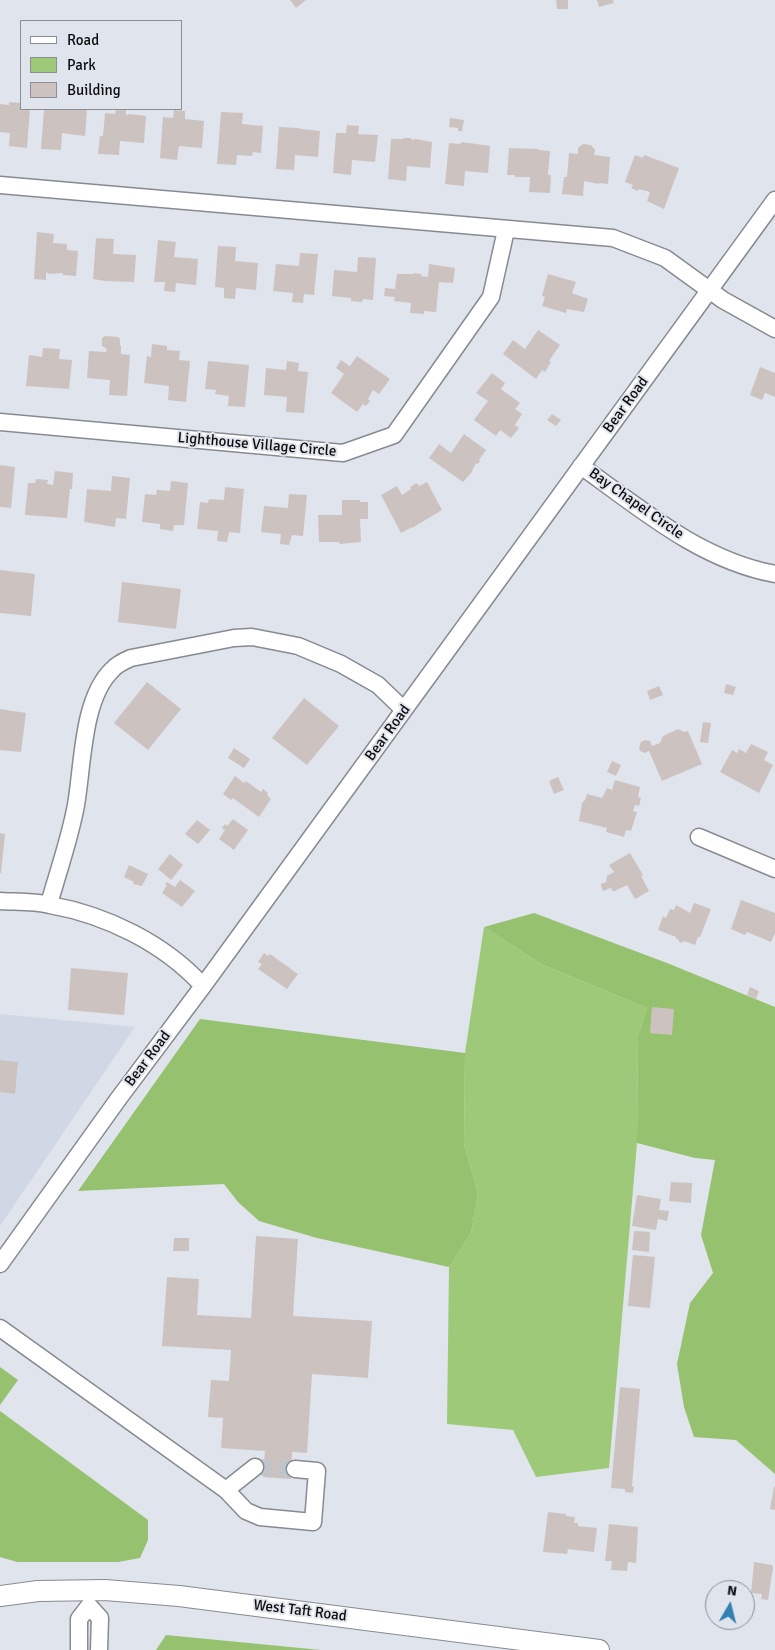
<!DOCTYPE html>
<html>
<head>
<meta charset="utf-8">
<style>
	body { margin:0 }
	#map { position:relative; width:775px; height:1650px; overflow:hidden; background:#e0e4ec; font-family:Signika,sans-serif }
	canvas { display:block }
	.legend { position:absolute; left:20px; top:20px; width:162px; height:90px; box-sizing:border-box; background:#e0e4ec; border:1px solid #8b8e93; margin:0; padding:6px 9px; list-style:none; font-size:15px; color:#0b0c0e }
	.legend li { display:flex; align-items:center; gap:10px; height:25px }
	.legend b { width:25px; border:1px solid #8b8e93 }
	.north { position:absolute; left:705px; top:1580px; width:50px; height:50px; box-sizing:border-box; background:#e0e4ec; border:1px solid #8b8e93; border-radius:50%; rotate:8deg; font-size:14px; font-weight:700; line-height:20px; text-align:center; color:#0b0c0e }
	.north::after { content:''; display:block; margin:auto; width:18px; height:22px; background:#3381b3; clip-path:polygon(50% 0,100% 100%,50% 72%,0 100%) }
</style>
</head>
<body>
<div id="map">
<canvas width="775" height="1650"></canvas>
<ul class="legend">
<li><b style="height:6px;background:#fff"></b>Road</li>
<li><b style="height:14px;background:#9ec978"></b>Park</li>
<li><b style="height:14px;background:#ccc3c0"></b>Building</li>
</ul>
<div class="north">N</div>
</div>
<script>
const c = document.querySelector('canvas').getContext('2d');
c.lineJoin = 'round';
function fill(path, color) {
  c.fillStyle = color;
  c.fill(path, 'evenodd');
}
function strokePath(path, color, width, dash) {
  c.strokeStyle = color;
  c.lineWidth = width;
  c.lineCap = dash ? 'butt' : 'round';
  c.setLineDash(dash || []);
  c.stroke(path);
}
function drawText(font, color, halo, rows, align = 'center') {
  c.font = font + ' Signika,sans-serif';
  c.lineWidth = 4;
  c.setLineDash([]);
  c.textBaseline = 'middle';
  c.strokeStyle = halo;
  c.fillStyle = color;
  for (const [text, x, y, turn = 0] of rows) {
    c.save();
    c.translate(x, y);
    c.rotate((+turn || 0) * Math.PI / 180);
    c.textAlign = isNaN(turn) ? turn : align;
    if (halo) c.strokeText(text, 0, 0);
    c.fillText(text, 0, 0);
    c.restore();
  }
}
const built = new Path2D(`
	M0,1014L135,1027L0,1226Z`);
const green = new Path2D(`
	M484,927L541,964L647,1008L638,1036L637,1143L609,1468L536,1477L513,1430L447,1424L449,1267L471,1233L478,1193L464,1144L465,1053Z`);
const forest = new Path2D(`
	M534,913L667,963L775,1007V1474L736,1440L694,1437L684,1407L677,1364L690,1303L713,1273L701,1235L715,1160L695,1158L637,1143L638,1036L647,1008L541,964L484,927Z
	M200,1019L465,1053L464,1144L478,1193L471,1233L449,1267L317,1238L259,1221L238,1202L224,1184L78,1191Z
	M0,1367L18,1380L0,1405Z
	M0,1411L148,1520V1540L140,1558L118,1562H17L0,1557Z
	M166,1635L321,1650H156Z`);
const building = new Path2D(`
	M290,0H306L296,8Z
	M556,0H568V9H557Z
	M597,0H613L614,3L599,7Z
	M9,102L21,103V109H30L27,148L9,146L10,133L0,132V104L9,105Z
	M44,109H87L85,136L62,133L61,150L41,149Z
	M116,109H126V115L129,114L146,116L144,143L120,141L119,155L98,154L100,136H103L105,113L115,114Z
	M174,110L185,111V119L204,121L202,148L179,146L177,160L160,158L163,117L173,118Z
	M221,112L243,113L242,124L263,126L261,153L253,152L252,156L237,155L236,165L217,164Z
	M450,118L464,120L462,131H458V128L449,127Z
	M347,125L359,126L358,134L378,135L375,162L352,160L351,175L333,173L336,133H346Z
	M279,127L299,128L301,129L320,131L318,157L295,155L294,170L276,169Z
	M404,138H411L412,140L416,139L432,142L430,168L407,166L406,181L388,179L391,139H402Z
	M462,142L490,146L488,173L465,171L464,186L445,184L449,143L460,144Z
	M583,144L591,145L595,150L594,155L610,157L608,184L599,183V184L584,181L583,196L562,194L564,177H567L569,153L578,154V148Z
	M509,148L538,149L539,150L550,151L548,175H551L550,193L529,192L530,177H515V175H507Z
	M635,155L643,158L644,155L679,168L664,209L647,201L650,192L639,189L638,191L631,188L633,185L625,182Z
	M37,232L54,234L53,243L67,244V250L78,251L76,276L63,275V273L49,274L46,272V280L34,279Z
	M96,238L114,239L113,254L136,255L134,282L105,281L93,279Z
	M158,240L176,242L174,257L198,259L196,285L176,283L175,292L164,291L165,282H154Z
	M218,246L236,247L235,261L258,263L256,290L236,288L235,299L224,298V288L215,287Z
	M300,253L318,254L314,295L304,294L303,303L292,302L293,293L273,291L276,264L299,266Z
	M358,257L376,258L373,300L363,299L362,302L351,301V298L332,296L334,270L357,272Z
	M429,264L455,268L453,283L439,282L436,312L424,311V314L410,313L411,303L394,301L395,297L384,296L385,288L395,289L397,274H414V273L421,274V276L428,277Z
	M548,274L576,282L572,293L588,299L584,312L567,309L566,313L542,306L545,297L542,296Z
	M538,330L560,345L549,361L551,362L545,372L542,370L536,379L503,354L513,340L525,349Z
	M105,336L118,337L120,339V345L121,346V354L130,355L127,396L109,395L110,380L87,378L89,351L106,352L107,349L102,346V338Z
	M152,344L167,346V350L180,351L179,360L190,361L186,402L168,400L169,386L144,383L147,356L151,357Z
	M43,348L60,349L59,359L72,360L69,389L26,386L29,355L42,357Z
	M357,356L390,379L379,394L373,390L368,399L370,401L366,406L363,404L357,412L331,393L344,374L336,368L341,360L350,366Z
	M208,361L249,365L245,407L228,406L229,396L215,394L216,390L205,389Z
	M287,361L299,363L298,371L308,372L304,413L286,412L287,397L264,395L266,368L286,370Z
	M760,367L775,373V397L765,393L762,400L750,395Z
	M492,373L505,383L501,389L520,403L515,409L522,414L515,425L519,428L511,438L500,430L496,436L474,420L488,401L476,393Z
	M552,414L561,420L556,426L547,420Z
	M464,434L486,450L479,460L480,461L478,464L476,463L471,473L463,482L429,458L439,444L451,453Z
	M0,465L15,467L11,508L0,507Z
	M55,471L73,473L72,489H70L67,518L25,515L28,483H35L36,479L48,480L47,484L53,485Z
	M112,476L130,478L126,519L116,518L115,527L84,522L87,489L111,491Z
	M171,481L188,483L184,525H174L173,531L160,529V524L142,522L145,494L156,495L157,490L170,491Z
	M427,482L442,510L412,528V527L401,533L381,495L397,486L402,495L411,489L410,487L417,483L419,486Z
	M225,487L244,489L240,533L229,532L227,542L217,541L218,531L197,529L200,502L208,503L209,499L224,500Z
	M289,494L307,495L303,536L292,535L289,545L280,544L281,534L261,532L264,506L288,508Z
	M342,500H360V502H368V519H360L361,542L340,544L339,542H319L318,515H342Z
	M0,570L35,574L31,616L0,613Z
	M122,582L181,589L176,629L118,622Z
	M147,682L181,709L148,750L114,723Z
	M726,684L736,687L733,695L724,693Z
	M659,686L663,695L650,700L647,691Z
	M304,698L339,726L307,765L272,738Z
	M0,709L26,713L21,752L0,750Z
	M703,722L711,723L708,743L700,742Z
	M678,729L684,732L688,731L702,764L662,781L649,751L645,753L640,751L639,747L641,742L645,740L650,741L652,746L660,743L663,736Z
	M751,744L768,752L764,760L773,765L759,793L720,772L732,750L737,753L739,749L746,753Z
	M234,748L250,759L244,768L228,758Z
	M612,761L621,765L616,776L607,772Z
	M235,776L244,783L246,781L261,792L263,789L268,793L267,795L271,799L259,817L233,798L231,800L223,794Z
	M558,777L564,790L554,794L549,781Z
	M615,780L640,787L638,797L641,798L639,806L635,805L633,811L637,812L631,831L626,830L624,837L606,832L607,828L579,821L582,803L585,800L587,794L602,798L607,788L612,790Z
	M233,819L248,830L234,850L219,839L225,830L222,828L225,824L227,826Z
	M197,820L210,830L198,844L185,834Z
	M0,833L5,834L1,873H0Z
	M630,853L643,875L641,876L649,891L635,899L627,885L615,891H612L611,888L603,891L601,886V884L606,882L607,876L614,872L609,865Z
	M170,854L183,865L171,880L158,869Z
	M129,865L148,874L142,886L133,884L134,882L124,877Z
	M180,880L195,891L182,907L162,893L167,885L165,884L167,882L175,887Z
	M741,900L775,913V933L771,942L747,932L745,935L731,929Z
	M694,903L711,909L700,937H698L695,945L687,942L683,941L682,943L679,942V940L676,939V937L658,930L663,916L666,918L670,909L674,910L676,905L690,913Z
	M264,953L268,956L270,954L298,974L287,989L258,969L262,964L258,962Z
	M71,968L128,973L124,1015L68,1010Z
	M750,987L759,991L756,999L747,995Z
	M652,1007L674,1009L672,1035L650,1033Z
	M0,1060L18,1062L15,1094L0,1092Z
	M671,1182L692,1183L691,1203L669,1201Z
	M637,1195L661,1199L659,1210L669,1211L667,1221L658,1219L656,1230L632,1226Z
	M634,1231L650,1232L649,1252L632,1250Z
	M256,1236L298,1239L293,1316L372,1321L368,1378L312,1374L307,1453L292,1452L291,1479L263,1477L265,1451L221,1448L223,1418L208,1417L211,1380L229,1381L231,1350L162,1346L167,1277L199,1279L197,1315L251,1318Z
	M174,1238H189V1251H173Z
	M633,1255L655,1257L650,1308L628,1306Z
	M620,1387L640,1389L632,1486L634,1487L633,1493L625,1492V1489L611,1488Z
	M774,1487H775V1510L770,1509Z
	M548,1512L566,1514V1516L575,1517L574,1523H578V1526L597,1528L594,1552L568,1549L567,1554L543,1552Z
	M609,1524L638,1527L636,1563L628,1562L627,1571L611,1570L612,1561H605Z
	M754,1562L772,1565L773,1568L768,1600L761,1599L762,1594L751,1593Z`);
const minorTunnel = new Path2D(`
	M255,1467L295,1469`);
const minor = new Path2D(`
	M0,185L613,238L665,258L723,300L775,329
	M0,422L343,453L394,435L491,297L506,230
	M581,466C641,509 700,560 775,574
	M699,837L775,869
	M0,901C16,902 34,901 50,905C106,915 164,943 203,986
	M49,904C58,872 70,838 76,805C83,765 82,699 112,670C117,664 124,661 131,658L234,638L252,637L298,646L341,664L378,685L404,710
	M0,1264L119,1098L203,986L775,200
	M0,1328L226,1490L246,1511L260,1517L313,1522L317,1471L295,1469
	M226,1490L255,1467
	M79,1650V1619L89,1606L100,1618L99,1650`);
const major = new Path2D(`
	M0,1596L38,1591L105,1590L179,1596L599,1650`);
const streetNames = [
	["Bear Road",626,405,-54],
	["Lighthouse Village Circle",257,445,5],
	["Bay Chapel Circle",636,504,35],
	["Bear Road",388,733,-54],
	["Bear Road",148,1059,-53],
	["West Taft Road",300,1611,7]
];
fill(built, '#d0d7e5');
fill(green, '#9ec978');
fill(forest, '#96c16f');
fill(building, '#ccc3c0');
strokePath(minorTunnel, '#c0c4cb', 16, [16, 8]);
strokePath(minor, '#878a92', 19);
strokePath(major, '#878a92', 22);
strokePath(minor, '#fff', 16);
strokePath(major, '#fff', 20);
drawText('15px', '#0b0c0e', '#e0e4ec', streetNames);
</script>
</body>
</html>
